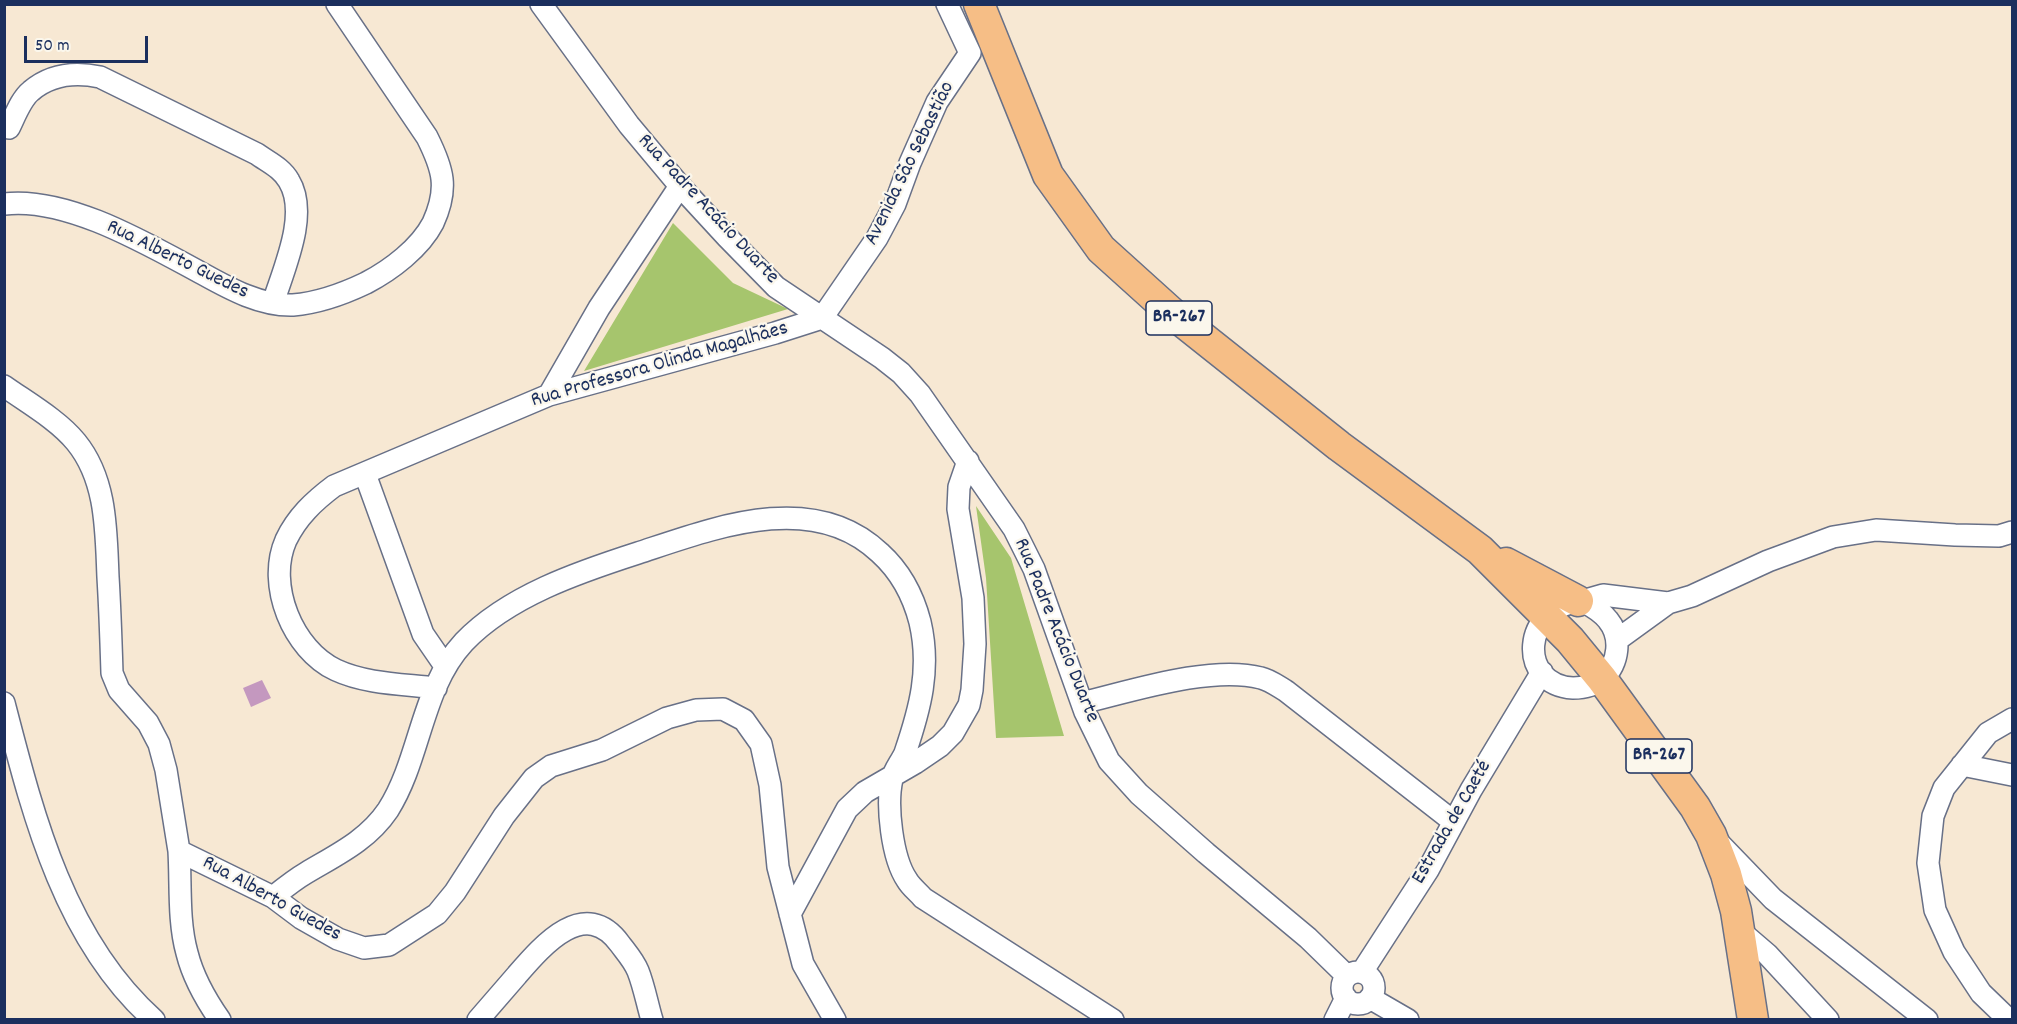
<!DOCTYPE html>
<html>
<head>
<meta charset="utf-8">
<style>
	body { margin:0 }
	#map { position:relative; width:2017px; height:1024px; overflow:hidden; background:#f7e8d3; font-family:Dekko,sans-serif }
	canvas { display:block }
	.frame { position:absolute; inset:0; border:6px solid #1b2f5e; pointer-events:none }
	.scale { position:absolute; left:24px; top:36px; width:124px; height:27px; box-sizing:border-box; border:3px solid #1b2f5e; border-top:0; padding-left:8px; font-size:18px; line-height:21px; white-space:nowrap; color:#1b2f5e; -webkit-text-stroke:4px #fbf7ec; paint-order:stroke }
</style>
</head>
<body>
<div id="map">
<canvas width="2017" height="1024"></canvas>
<div class="frame"></div>
<div class="scale">50 m</div>
</div>
<script>
const c = document.querySelector('canvas').getContext('2d');
c.lineJoin = 'round';
function fill(path, color) {
  c.fillStyle = color;
  c.fill(path, 'evenodd');
}
function strokePath(path, color, width, dash) {
  c.strokeStyle = color;
  c.lineWidth = width;
  c.lineCap = dash ? 'butt' : 'round';
  c.setLineDash(dash || []);
  c.stroke(path);
}
function drawText(font, color, halo, rows, align = 'center') {
  c.font = font + ' Dekko,sans-serif';
  c.lineWidth = 4.5;
  c.setLineDash([]);
  c.textBaseline = 'middle';
  c.strokeStyle = halo;
  c.fillStyle = color;
  for (const [text, x, y, turn = 0] of rows) {
    c.save();
    c.translate(x, y);
    c.rotate((+turn || 0) * Math.PI / 180);
    c.textAlign = isNaN(turn) ? turn : align;
    if (halo) c.strokeText(text, 0, 0);
    c.fillText(text, 0, 0);
    c.restore();
  }
}
const green = new Path2D(`
	M673,223L733,283L788,309L584,371Z
	M976,506L1011,558L1064,736L996,738L986,578Z`);
const building = new Path2D(`
	M262,680L271,698L251,707L243,688Z`);
const minor = new Path2D(`
	M541,4L629,125L680,186L727,237L776,287L882,358L901,373L920,394L1014,529L1034,569L1085,712L1109,761L1139,794L1206,853L1308,938L1347,976
	M9,128C15,116 21,99 31,91C51,74 76,72 100,77L257,154C268,162 282,168 289,181C309,214 284,268 273,303
	M4,204C67,196 149,245 203,274C230,289 261,306 293,305C318,303 343,294 366,283C391,270 420,248 433,223C449,188 443,169 427,137L337,4
	M4,386C28,403 58,420 76,442C107,480 106,531 108,577C110,609 111,641 112,673L119,690L148,723L159,744L166,770L179,851L273,897L301,918L338,939L364,948L389,945L437,914L455,892L504,816L534,778L551,766L602,750L667,718L696,710L723,709L744,720L761,744L770,785L778,867L803,964L835,1020
	M549,395L599,308L680,186
	M365,474L423,634L445,666
	M1582,601C1592,606 1601,611 1608,620C1622,637 1619,663 1603,678C1595,685 1584,688 1573,688C1517,685 1521,606 1582,601Z
	M1582,601L1603,595L1668,603
	M1617,640L1668,603L1692,596L1768,561L1833,537L1876,530L1955,535L1999,536L2012,532
	M436,688C403,684 366,684 336,670C293,650 266,585 286,540C297,517 314,501 334,486L549,395L775,333L822,318L877,238L895,204L910,163L937,102L970,53L947,4
	M4,703C33,815 64,940 154,1020
	M1082,703C1132,691 1211,665 1261,678C1270,680 1279,687 1286,691L1454,822
	M1962,765L2012,775
	M1718,842L1773,899L1927,1020
	M179,851C181,884 178,921 187,953C193,977 206,1000 220,1020
	M273,897C283,889 294,880 306,873C336,855 367,841 388,810C421,758 421,688 464,642C508,596 579,572 638,553C714,528 813,489 880,553C901,572 913,595 920,622C931,669 920,709 905,753C901,762 894,770 892,779C886,805 892,858 907,880C911,887 918,892 923,898L1113,1020
	M790,914L847,809L865,792L915,763L940,746L953,733L969,705L972,690L975,644L973,598L958,509L959,487L968,461
	M1739,930L1767,954L1828,1020
	M1362,972L1428,870L1471,790L1542,672
	M1342 988a16 16 0 1 1 32 0a16 16 0 1 1-32 0Z
	M1370,998L1408,1020
	M478,1020C491,1005 504,990 517,975C543,945 585,896 620,944C626,952 634,961 638,971C644,986 647,1003 652,1020
	M1335,1020L1346,998
	M2009,1020L1981,993L1954,952L1935,910L1928,863L1933,816L1944,788L1988,733L2012,719`);
const highway = new Path2D(`
	M979,4L1048,175L1101,249L1173,314L1339,446L1480,550L1570,640L1602,679L1695,807L1711,835L1726,874L1736,911L1753,1020
	M1506,563L1578,601`);
const shields = [
	[1179,318,66],
	[1659,756,66]
];
const shieldNames = [
	["BR-267",1179,318],
	["BR-267",1659,756]
];
const streetNames = [
	["Avenida São Sebastião",911,164,-64],
	["Rua Padre Acácio Duarte",707,210,47],
	["Rua Alberto Guedes",177,261,26],
	["Rua Professora Olinda Magalhães",660,366,-16],
	["Rua Padre Acácio Duarte",1055,631,68],
	["Estrada de Caeté",1453,823,-60],
	["Rua Alberto Guedes",271,900,29]
];
fill(green, '#a6c56d');
fill(building, '#c498bf');
strokePath(minor, '#687087', 24);
strokePath(highway, '#687087', 33);
strokePath(minor, '#fff', 21);
strokePath(highway, '#f6be86', 30);
for (const [x, y, w] of shields) {
  const box = new Path2D();
  box.roundRect(x - w / 2, y - 17, w, 34, 4.5);
  c.fillStyle = '#fbf7ec';
  c.fill(box);
  strokePath(box, '#1b2f5e', 1.5);
}
drawText('bold 20px', '#1b2f5e', null, shieldNames);
drawText('21px', '#1b2f5e', '#fbf7ec', streetNames);
</script>
</body>
</html>
